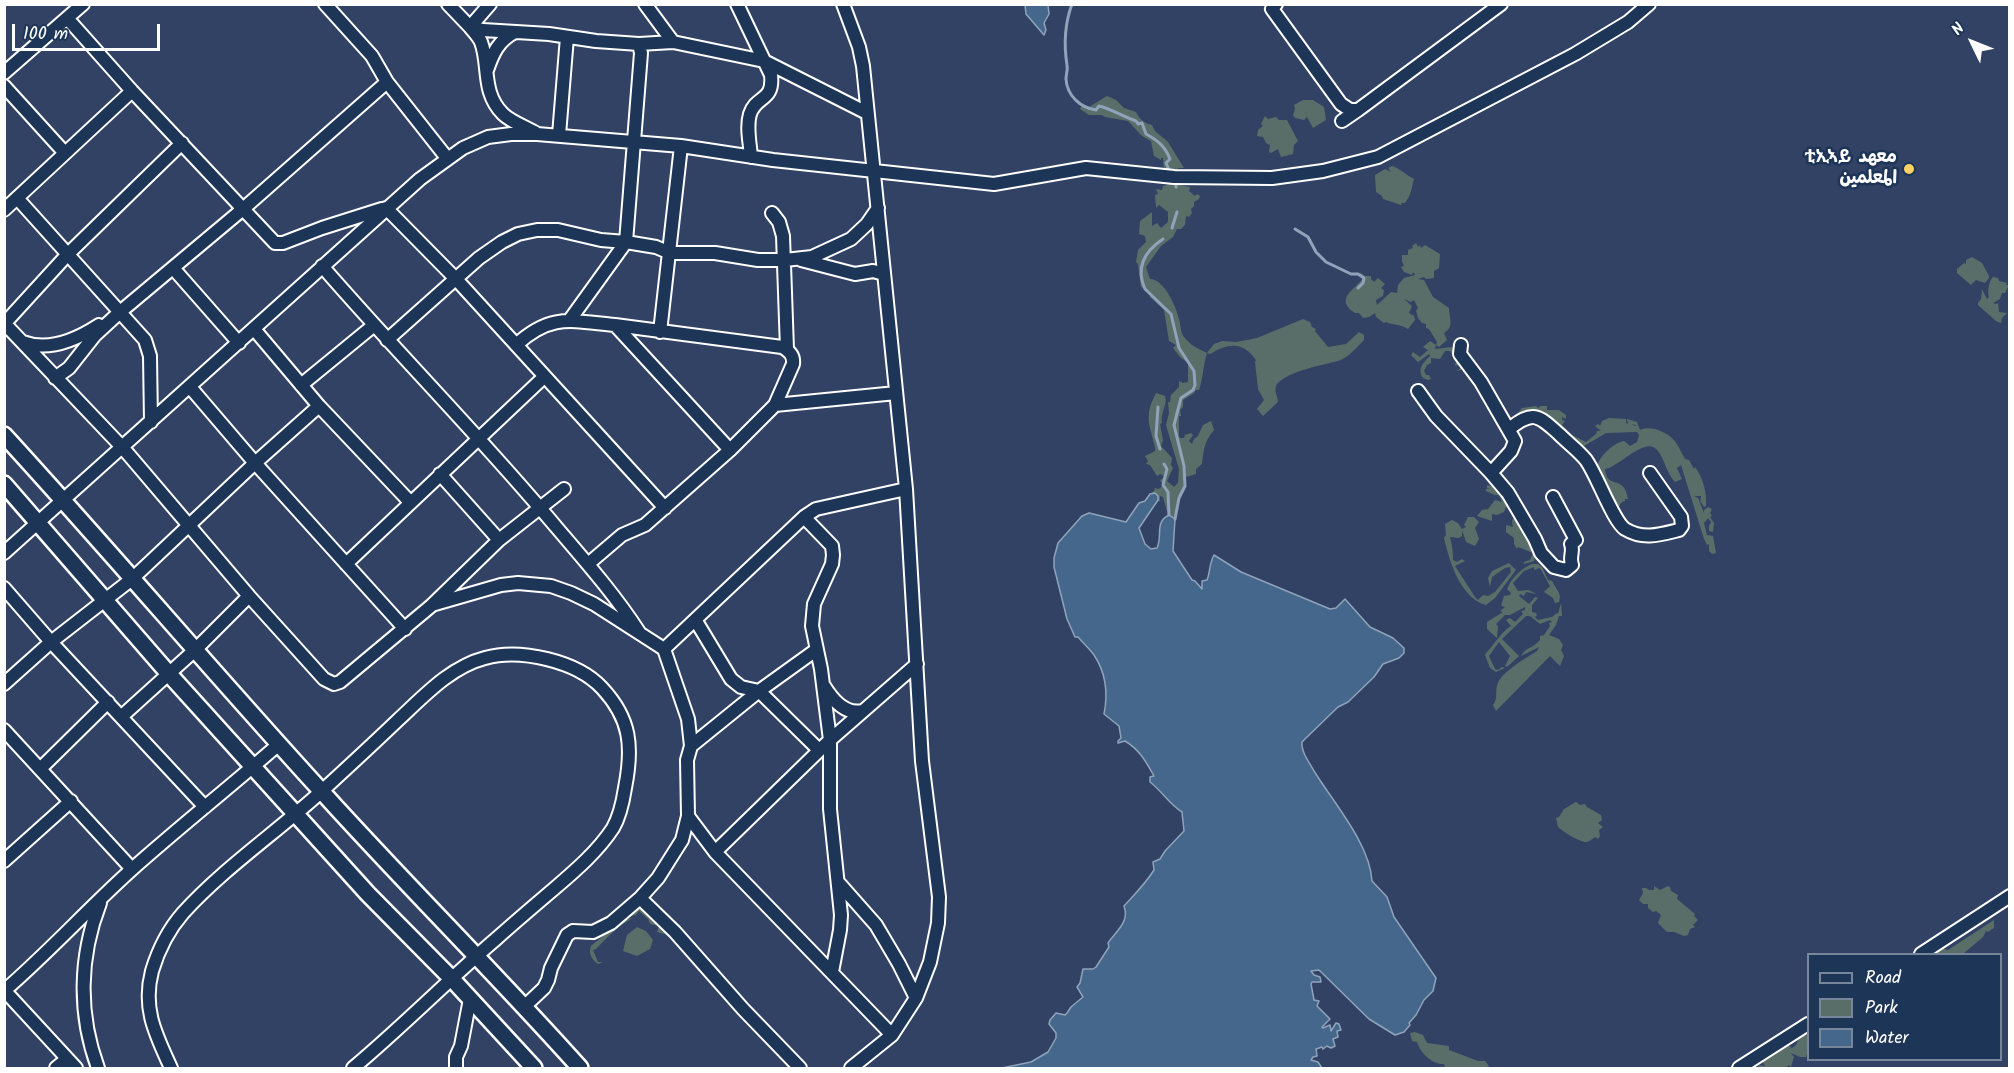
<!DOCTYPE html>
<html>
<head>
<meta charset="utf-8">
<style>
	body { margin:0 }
	#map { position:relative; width:2014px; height:1073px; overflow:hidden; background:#324265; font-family:Kalam,sans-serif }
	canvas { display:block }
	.frame { position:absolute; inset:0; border:6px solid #fff; pointer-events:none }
	.legend { position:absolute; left:1807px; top:953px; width:195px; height:108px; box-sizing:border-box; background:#1d3557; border:2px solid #77869a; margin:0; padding:8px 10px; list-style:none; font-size:18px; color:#fff }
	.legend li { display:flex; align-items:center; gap:12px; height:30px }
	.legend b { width:30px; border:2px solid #77869a }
	.north { position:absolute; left:1942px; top:12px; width:60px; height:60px; -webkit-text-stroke:4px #1d3557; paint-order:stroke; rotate:313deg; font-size:16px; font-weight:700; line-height:24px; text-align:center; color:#fff }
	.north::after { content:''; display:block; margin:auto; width:21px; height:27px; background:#fff; clip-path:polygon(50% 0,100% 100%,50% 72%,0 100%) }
	.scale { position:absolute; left:12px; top:24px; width:148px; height:27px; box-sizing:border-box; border:3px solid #fff; border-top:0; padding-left:8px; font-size:18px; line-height:21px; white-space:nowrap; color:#fff; -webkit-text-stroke:4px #1d3557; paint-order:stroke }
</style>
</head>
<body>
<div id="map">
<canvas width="2014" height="1073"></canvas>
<div class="frame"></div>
<ul class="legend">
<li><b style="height:8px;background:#1d3557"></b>Road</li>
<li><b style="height:16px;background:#5a6e69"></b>Park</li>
<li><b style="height:16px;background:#45678c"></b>Water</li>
</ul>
<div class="north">N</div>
<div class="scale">100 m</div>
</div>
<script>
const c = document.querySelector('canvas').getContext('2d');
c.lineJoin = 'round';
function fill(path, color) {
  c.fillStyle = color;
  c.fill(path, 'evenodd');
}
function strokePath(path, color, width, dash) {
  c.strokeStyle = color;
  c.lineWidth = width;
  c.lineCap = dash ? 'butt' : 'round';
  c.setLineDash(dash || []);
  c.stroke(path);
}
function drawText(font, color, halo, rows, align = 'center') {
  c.font = font + ' Kalam,"Playpen Sans Arabic","Noto Sans Ethiopic",sans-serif';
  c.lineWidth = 5;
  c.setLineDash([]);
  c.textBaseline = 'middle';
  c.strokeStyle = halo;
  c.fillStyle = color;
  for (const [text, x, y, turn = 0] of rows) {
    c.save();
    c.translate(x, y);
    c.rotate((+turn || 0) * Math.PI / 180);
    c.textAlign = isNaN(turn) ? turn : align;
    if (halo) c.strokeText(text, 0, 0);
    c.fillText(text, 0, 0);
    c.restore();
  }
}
const green = new Path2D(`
	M1107,96L1116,100L1124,108L1136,112C1140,120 1144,123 1152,125L1155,131L1168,142L1184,168H1179L1176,170V173L1164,171L1163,158H1161V160L1154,156L1151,141L1142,136L1128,121L1105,117L1102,115H1089L1080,109L1082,104L1089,107Z
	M1303,100H1313L1324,107L1326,120L1313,128L1307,117L1304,120L1295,118L1293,115L1295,109L1294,105Z
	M1265,116L1268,119L1276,117L1279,120H1287L1298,141L1294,145L1293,154L1281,157L1278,149L1271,153L1269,152L1270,145L1266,143L1263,137L1257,136L1258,130L1263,126L1261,124Z
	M1392,166C1401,169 1406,175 1414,179C1411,189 1412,194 1405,203H1402L1401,205L1383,199L1382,196L1376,192L1375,175L1385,169L1391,172L1388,168Z
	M1169,183L1190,187L1189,191L1195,196L1197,194L1200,196L1199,199L1194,202V206L1191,209L1192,213L1189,217L1186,216L1185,225L1181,229H1177L1173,237L1161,246L1146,267L1150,279C1164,279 1176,306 1179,319C1181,325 1180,332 1184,337C1191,346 1197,348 1207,353L1214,344L1222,341L1236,342L1257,338L1303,319L1310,322L1312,327L1316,329L1315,331L1328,347L1346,344L1359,332L1364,335V340C1357,347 1348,358 1338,361C1323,365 1288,371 1277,384C1273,389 1278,397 1278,402L1263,416L1257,409L1264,400L1258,389L1255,362L1256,360C1244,342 1229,342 1210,354L1207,353C1203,366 1203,378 1199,390H1196L1194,393L1183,400V407L1180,410L1181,416H1179V436L1180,438H1184L1185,435L1191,433L1193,435L1189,441L1192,444L1194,439L1198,436L1203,425L1211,421L1214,430C1205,441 1204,447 1202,464L1196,469V474L1186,477L1185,489L1178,502L1175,519L1168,515L1163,497L1160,496V501L1157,502L1158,496L1155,493L1150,494L1155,490L1154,488L1159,489L1163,485L1160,480L1164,477L1161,474L1157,476L1150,465L1146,464L1148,461L1145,456L1155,451V447C1149,423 1144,416 1156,393L1165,396C1168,404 1160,413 1162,423L1160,424L1163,440L1161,446L1172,458L1171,465L1173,468L1167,481L1174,487L1178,483L1179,469L1166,425L1169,413L1168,402H1170L1171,395L1179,387V381L1183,383L1188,382V363L1180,357L1173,348L1176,345L1169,341L1164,310L1150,297V293L1141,287L1138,264L1136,262L1138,250L1146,242L1145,236L1139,234L1140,221L1152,212V226L1157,223L1161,228L1168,222V212L1159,205L1156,208L1155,195L1158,194L1156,189L1162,190L1163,186L1167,185Z
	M1416,243L1418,247L1420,245L1421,248L1425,245L1440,254L1439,268L1434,271V278L1426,279L1424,277L1418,279L1424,280L1433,297L1449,308C1449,318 1455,327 1444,333L1447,340L1439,347L1436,345L1435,349L1452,347L1465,369L1456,371L1461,368L1458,365L1455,366L1456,361L1450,351H1445L1440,359L1431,358V363L1427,365L1424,371L1426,375H1429L1431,379L1428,380L1423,378C1417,368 1423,363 1430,356L1429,354L1418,362L1411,355L1413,352L1420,357L1428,350L1423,347L1430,341L1436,345L1437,342L1429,329L1426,328V324L1422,323L1418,318L1416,311L1418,308L1414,300L1411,302L1404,299L1412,306L1409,313L1414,316L1415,320L1408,329C1401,324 1392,325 1386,322L1384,323L1376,317L1375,313L1369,317L1363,318L1359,313H1355C1333,299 1356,289 1363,278L1360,272L1365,276H1371V279L1374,282L1378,278L1385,284L1381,288L1384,290L1383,296L1376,300L1377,305L1391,292L1397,293L1398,285L1404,278L1415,275L1413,272L1412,275L1404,272L1401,267L1404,266L1402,261V255H1408V250L1413,248L1412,246Z
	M1972,257L1982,263L1989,276V278L1985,283L1976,280L1971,285L1957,273V269L1964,263L1966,264V260Z
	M1993,277L1998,278L1999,281L2007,283L2006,285H2009L2005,293H2002L2000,299L1993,303L1996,304L1998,303L1999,312L2007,313L2002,318L2001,323L1996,321L1978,305V303L1981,299L1982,289L1987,299L1989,297C1987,293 1989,280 1993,277Z
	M1536,406L1538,408L1541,406H1547V410H1559L1566,415V419L1562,417V420L1565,421L1562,425L1572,435L1586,442L1596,434L1597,431H1601L1595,426L1598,424L1600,426L1602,421L1609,418L1626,419V423L1636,426V425L1628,424L1627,419L1637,422L1640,430C1649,425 1665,431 1673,439C1678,444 1681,452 1685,459L1689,460L1694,469L1695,467C1703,478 1707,492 1706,506L1704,507L1701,502L1700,504L1701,496H1694L1698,498L1704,513V510L1708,507L1712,509L1710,513L1712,516L1710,517L1714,523L1713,532L1709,531V526L1711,522L1708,518L1704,523L1707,535L1713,536L1716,553L1712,554L1709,551V544L1707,545L1704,539L1681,465L1677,468L1682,479L1675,482C1666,472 1665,460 1658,451C1647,434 1619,467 1605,469C1607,491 1624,473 1628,499H1625V501L1622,502L1619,506L1615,505L1597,466C1601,455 1613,443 1624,441L1630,446L1637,442L1639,435L1637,432L1606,433L1584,446L1573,439L1540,411L1518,416L1517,414L1522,408Z
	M1487,485C1501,487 1506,499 1512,510L1506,507L1504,512L1497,515L1492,514V521L1477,516L1482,510L1488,509L1495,500L1502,502L1499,495H1495L1486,491V489L1490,488H1487Z
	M1515,515L1533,546L1531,552L1535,554L1534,561L1524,564V562L1530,560L1533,553L1518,547L1517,549L1514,544V538L1506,532V525L1513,527L1512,521Z
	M1468,517H1474L1479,522L1475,528L1479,539L1475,546L1466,542L1462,530V536L1459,538L1450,537C1452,544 1453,552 1453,560L1457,562L1462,559L1465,561L1455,566L1475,597L1478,600L1483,595L1488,596L1495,592L1511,572L1510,567L1505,568L1492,577L1490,587L1488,578L1492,571L1509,563L1516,570L1495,598L1486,605C1461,598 1450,564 1444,538L1446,535L1445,524L1452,520L1458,523L1462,529L1466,527L1464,525Z
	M1532,564H1538L1542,567L1548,580L1552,581L1559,593L1560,597L1559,602L1555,603L1553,598L1544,592L1550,586L1540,568L1534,570V567L1524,571L1513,583L1518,591L1528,590L1537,594L1526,592L1524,596L1520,594L1519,596L1529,604L1535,597L1538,598L1532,605V612L1536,613L1537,615L1535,617L1538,620L1552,617L1557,613L1558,614L1561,603L1562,616H1559L1556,625L1549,635L1559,639L1563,645L1561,650L1564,656L1560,666L1550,656L1496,711L1493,705C1499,697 1494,692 1498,683C1502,672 1526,658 1537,651L1539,647L1521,656C1526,647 1532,649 1540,640V636L1544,635L1550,626L1549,623L1552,622L1550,620L1540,624L1530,616H1526L1502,639L1519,656L1507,667L1505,666L1510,656L1499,642L1489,656L1495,669L1498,670L1502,667L1505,668L1496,672L1490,668L1485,655L1486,653C1495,644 1500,633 1511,626L1506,620L1510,618L1515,622L1523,614L1521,611L1525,610V607L1510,615H1505L1496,624L1498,626L1497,638L1487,629V622L1503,612L1500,611L1505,607L1501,606L1504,596L1510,595L1511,593L1507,589C1512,577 1521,569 1532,564Z
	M1576,802L1580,805L1585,804L1587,807L1601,815L1602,820L1598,823L1603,827L1599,830L1600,836L1598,839L1595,837C1594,838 1588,842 1587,842C1581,843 1562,831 1558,827L1556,818L1559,817L1564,809Z
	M1654,886L1660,890L1668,886L1670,887L1671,891L1678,895L1677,899L1695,914L1694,916L1698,920L1693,925L1695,927L1690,929L1688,935L1684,936L1674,932H1667L1658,923L1661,915L1656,911L1653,912L1648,908V904H1643L1639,900L1643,893L1642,888H1646L1649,890H1654Z
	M639,906L642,907L669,933L668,935L657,932L659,926L650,924L648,919L639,911L636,915L628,917V919L632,918C628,922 623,923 619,927C610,934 603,942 596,949L593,950L598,962H603L598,964C592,960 588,953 591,946Z
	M1994,920V928L1988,932L1986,931L1983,937L1963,954H1932L1937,953L1940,948L1948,950Z
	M637,927L646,931L653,940L650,949L637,956L623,951L627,935Z
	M1415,1032L1423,1035L1427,1043L1449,1046V1050L1478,1061H1485L1489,1066L1486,1068H1445L1444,1064C1432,1065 1420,1052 1417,1042L1412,1041L1410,1033Z
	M1806,1035L1808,1037V1051L1806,1057H1800L1791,1053L1794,1057L1791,1067L1789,1065L1785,1068H1758L1759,1065L1765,1066L1762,1060L1767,1059L1768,1056L1774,1052L1777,1055L1773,1050L1785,1043L1792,1048L1796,1045L1800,1036Z`);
const water = new Path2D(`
	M1025,5H1048L1049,14L1044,23L1046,30L1044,35L1026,14Z
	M1155,493L1158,496V500L1139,528L1145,544L1151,549L1157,548C1163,536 1154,522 1169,515L1175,519L1173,551L1192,580L1195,581L1202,589V581L1207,580C1210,573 1209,564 1214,555L1241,572L1330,609L1336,608L1345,599L1370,627L1393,638L1404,648V653L1399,658L1383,664L1374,677L1348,702L1338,707L1306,738L1302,742C1301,752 1309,762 1314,771C1333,802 1370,844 1372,881L1387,897L1394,917L1436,978L1433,991L1424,1000L1416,1015L1409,1023L1410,1025L1404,1032L1395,1035L1369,1019L1319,970L1311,971L1314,975L1320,977L1321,982H1312L1311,984L1314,1000L1319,1001L1317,1006L1330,1019L1322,1027L1323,1028L1330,1025L1331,1031L1336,1023L1339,1024L1341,1030L1337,1031L1338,1037L1333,1039L1335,1046L1331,1048L1327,1046L1323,1049L1322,1047L1316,1049L1317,1056L1313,1057L1311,1060L1318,1062L1322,1068H1002L1031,1062L1048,1052L1056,1038V1033L1049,1024L1050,1020L1056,1013L1065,1015L1067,1013L1071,1007L1083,997L1077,987L1080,983L1083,969H1093L1096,967L1109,947L1108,943C1116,931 1130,922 1124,906C1135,894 1146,883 1154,870L1153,862L1160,859L1165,851L1184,831L1182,812C1169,804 1162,791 1150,782V777L1154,776C1146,762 1140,750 1125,741L1118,743V741L1121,738L1119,726L1104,714C1108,694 1106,673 1094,655C1090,649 1083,643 1078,637H1075L1067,619L1054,567V558L1058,543L1082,516L1089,513L1126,522L1139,503L1145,501L1150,494Z`);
const stream = new Path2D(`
	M1072,4C1065,23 1064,46 1067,65C1068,70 1066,74 1066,79C1067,96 1081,108 1096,110L1099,106C1107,107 1126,118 1136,121L1138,124L1142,123L1146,134C1157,140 1165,146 1170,159L1166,163L1170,172
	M1176,183V187
	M1172,228L1177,212
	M1295,229L1308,237L1316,252L1326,262L1351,274H1358L1364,278L1363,283L1358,288
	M1163,239C1145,251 1135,267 1145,289L1171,314L1179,348L1194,371L1195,385L1193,390L1181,398L1174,425L1184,466L1185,486L1179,498L1175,519
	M1158,407L1156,436L1160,449
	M1164,464L1167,469L1163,485L1168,492L1169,515`);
const minor = new Path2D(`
	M325,4L372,56L387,82L447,158
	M448,4L470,27L483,30L549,34L596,41L639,44L673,42L764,61L867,113
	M490,4L470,27C474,32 479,37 481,42C490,65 481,92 503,114C511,122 526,127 536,133
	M645,4L673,42
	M737,4L771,75C774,102 756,95 750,114C746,127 750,143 751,157
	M843,4L859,47L863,66L906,489L922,761L939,897L938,923L930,962L916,998L892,1035L851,1068
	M1276,4L1272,9L1341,104L1350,110H1358L1501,4
	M67,18L132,91L275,243H283L322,228L382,209
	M487,70C493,53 498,41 515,32
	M4,73L83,4
	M4,86L64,152
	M1342,121L1358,110
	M559,135L567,37
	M17,198L145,340L150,356L151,422
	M386,208L456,279L665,508
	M4,210L132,91
	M772,213L779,222L783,236L787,349
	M801,260L855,274L873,271L884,274
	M322,266C399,355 482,438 557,528C586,562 615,595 639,632
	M173,268L239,343
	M569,321L626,242L641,53L639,44
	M4,323L123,448L249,596L324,679L334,684L340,682L431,606L499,540L564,489
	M4,324L68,254L182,143
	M615,325L782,347C790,351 794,356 793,364L775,405
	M254,329L319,406L410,502
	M660,332L681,146
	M387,340L479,258L502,242L518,234L537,230H558L601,240L626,242L656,247L670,253H715L758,260H785L812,257L851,239L867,224L878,208
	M23,342C49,352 76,340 99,325
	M516,345C551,313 571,321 615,325L730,450
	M1461,345L1460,354L1481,382L1515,441L1511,451L1491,473
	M55,378L69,368L95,335L120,312L243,209L387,82
	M301,385L373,326
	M190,387L255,463L405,629
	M1418,391L1436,416L1491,473L1508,493L1535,539L1541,553L1554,567L1566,570L1572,565C1569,556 1574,552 1571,544L1576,540L1553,497
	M1509,429C1533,410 1538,415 1559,434C1568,443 1579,451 1586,460C1597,475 1613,521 1625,529C1643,540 1659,535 1679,530L1682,526L1681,517L1650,473
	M440,474L499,540
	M804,517L832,546L833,555L832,564L814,604L812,626L821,669L830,740V809L841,915L840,930L832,972
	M4,553L420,179L463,148L488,137L511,134H537L681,146L773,160L994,184L1086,168L1174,177L1272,178L1323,171L1378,157L1575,54L1628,22L1649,4
	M346,564L544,377
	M588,564L622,535L645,525L730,450L775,405L896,393
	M4,588L51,642L205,807
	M435,604L501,585L518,583L551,586L571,593L594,604L664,649L688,719L691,746L687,760L688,816L682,840L675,851L658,878L640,898L611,923L593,932L573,931L567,935L551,968L548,980L544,988L525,1006
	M696,621L731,679L741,687L759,691L819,750
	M664,649L804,517L816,509L906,489
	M4,684L51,642L132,579L255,463L319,406
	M824,686C832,699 845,715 862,711
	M122,716L195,650L249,596
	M4,730L132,869
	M691,746L759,691L816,650
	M40,769L108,702
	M688,816L715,852L892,1035
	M715,852L830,740L917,664
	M4,861L71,801
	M838,882L876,925L899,964L916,998
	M640,898L675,932L743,1009L800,1068
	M1921,954L2010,896
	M4,990L76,1068
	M4,991C48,953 87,910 130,871C178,828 230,787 279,744
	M56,1068L67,1059
	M98,1068C78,1014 79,957 100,903
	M171,1068C156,1035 142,1009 152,971C158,951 169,929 183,913C225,867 277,832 323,790C348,767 373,744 398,720C423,697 450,667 485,658C520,648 577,661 602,688C631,719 633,747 625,788C623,801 620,816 613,828C598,851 576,870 555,888C535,905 515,922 496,939C447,981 402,1027 353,1068
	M456,1068V1057L461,1046L470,999
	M1739,1068L1808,1024`);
const major = new Path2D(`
	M4,435C112,553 216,676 324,794C408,887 497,975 580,1068
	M4,484L169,674L368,894L452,979L534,1068`);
const markers = [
	[1909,169,6,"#ffd166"]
];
const poiNames = [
	["ቲኢኣይ معهد",1897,159],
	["المعلمين",1897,180]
];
fill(green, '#5a6e69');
fill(water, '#45678c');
strokePath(water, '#8fa4ba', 1.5);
strokePath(stream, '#8fa4ba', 3);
strokePath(minor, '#fff', 16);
strokePath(major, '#fff', 20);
strokePath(minor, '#1d3557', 12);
strokePath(major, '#1d3557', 15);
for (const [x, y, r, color] of markers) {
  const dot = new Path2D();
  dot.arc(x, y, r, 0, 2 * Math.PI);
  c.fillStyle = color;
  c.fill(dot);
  strokePath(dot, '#1d3557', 2);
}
drawText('bold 18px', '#fff', '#1d3557', poiNames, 'right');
</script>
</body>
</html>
